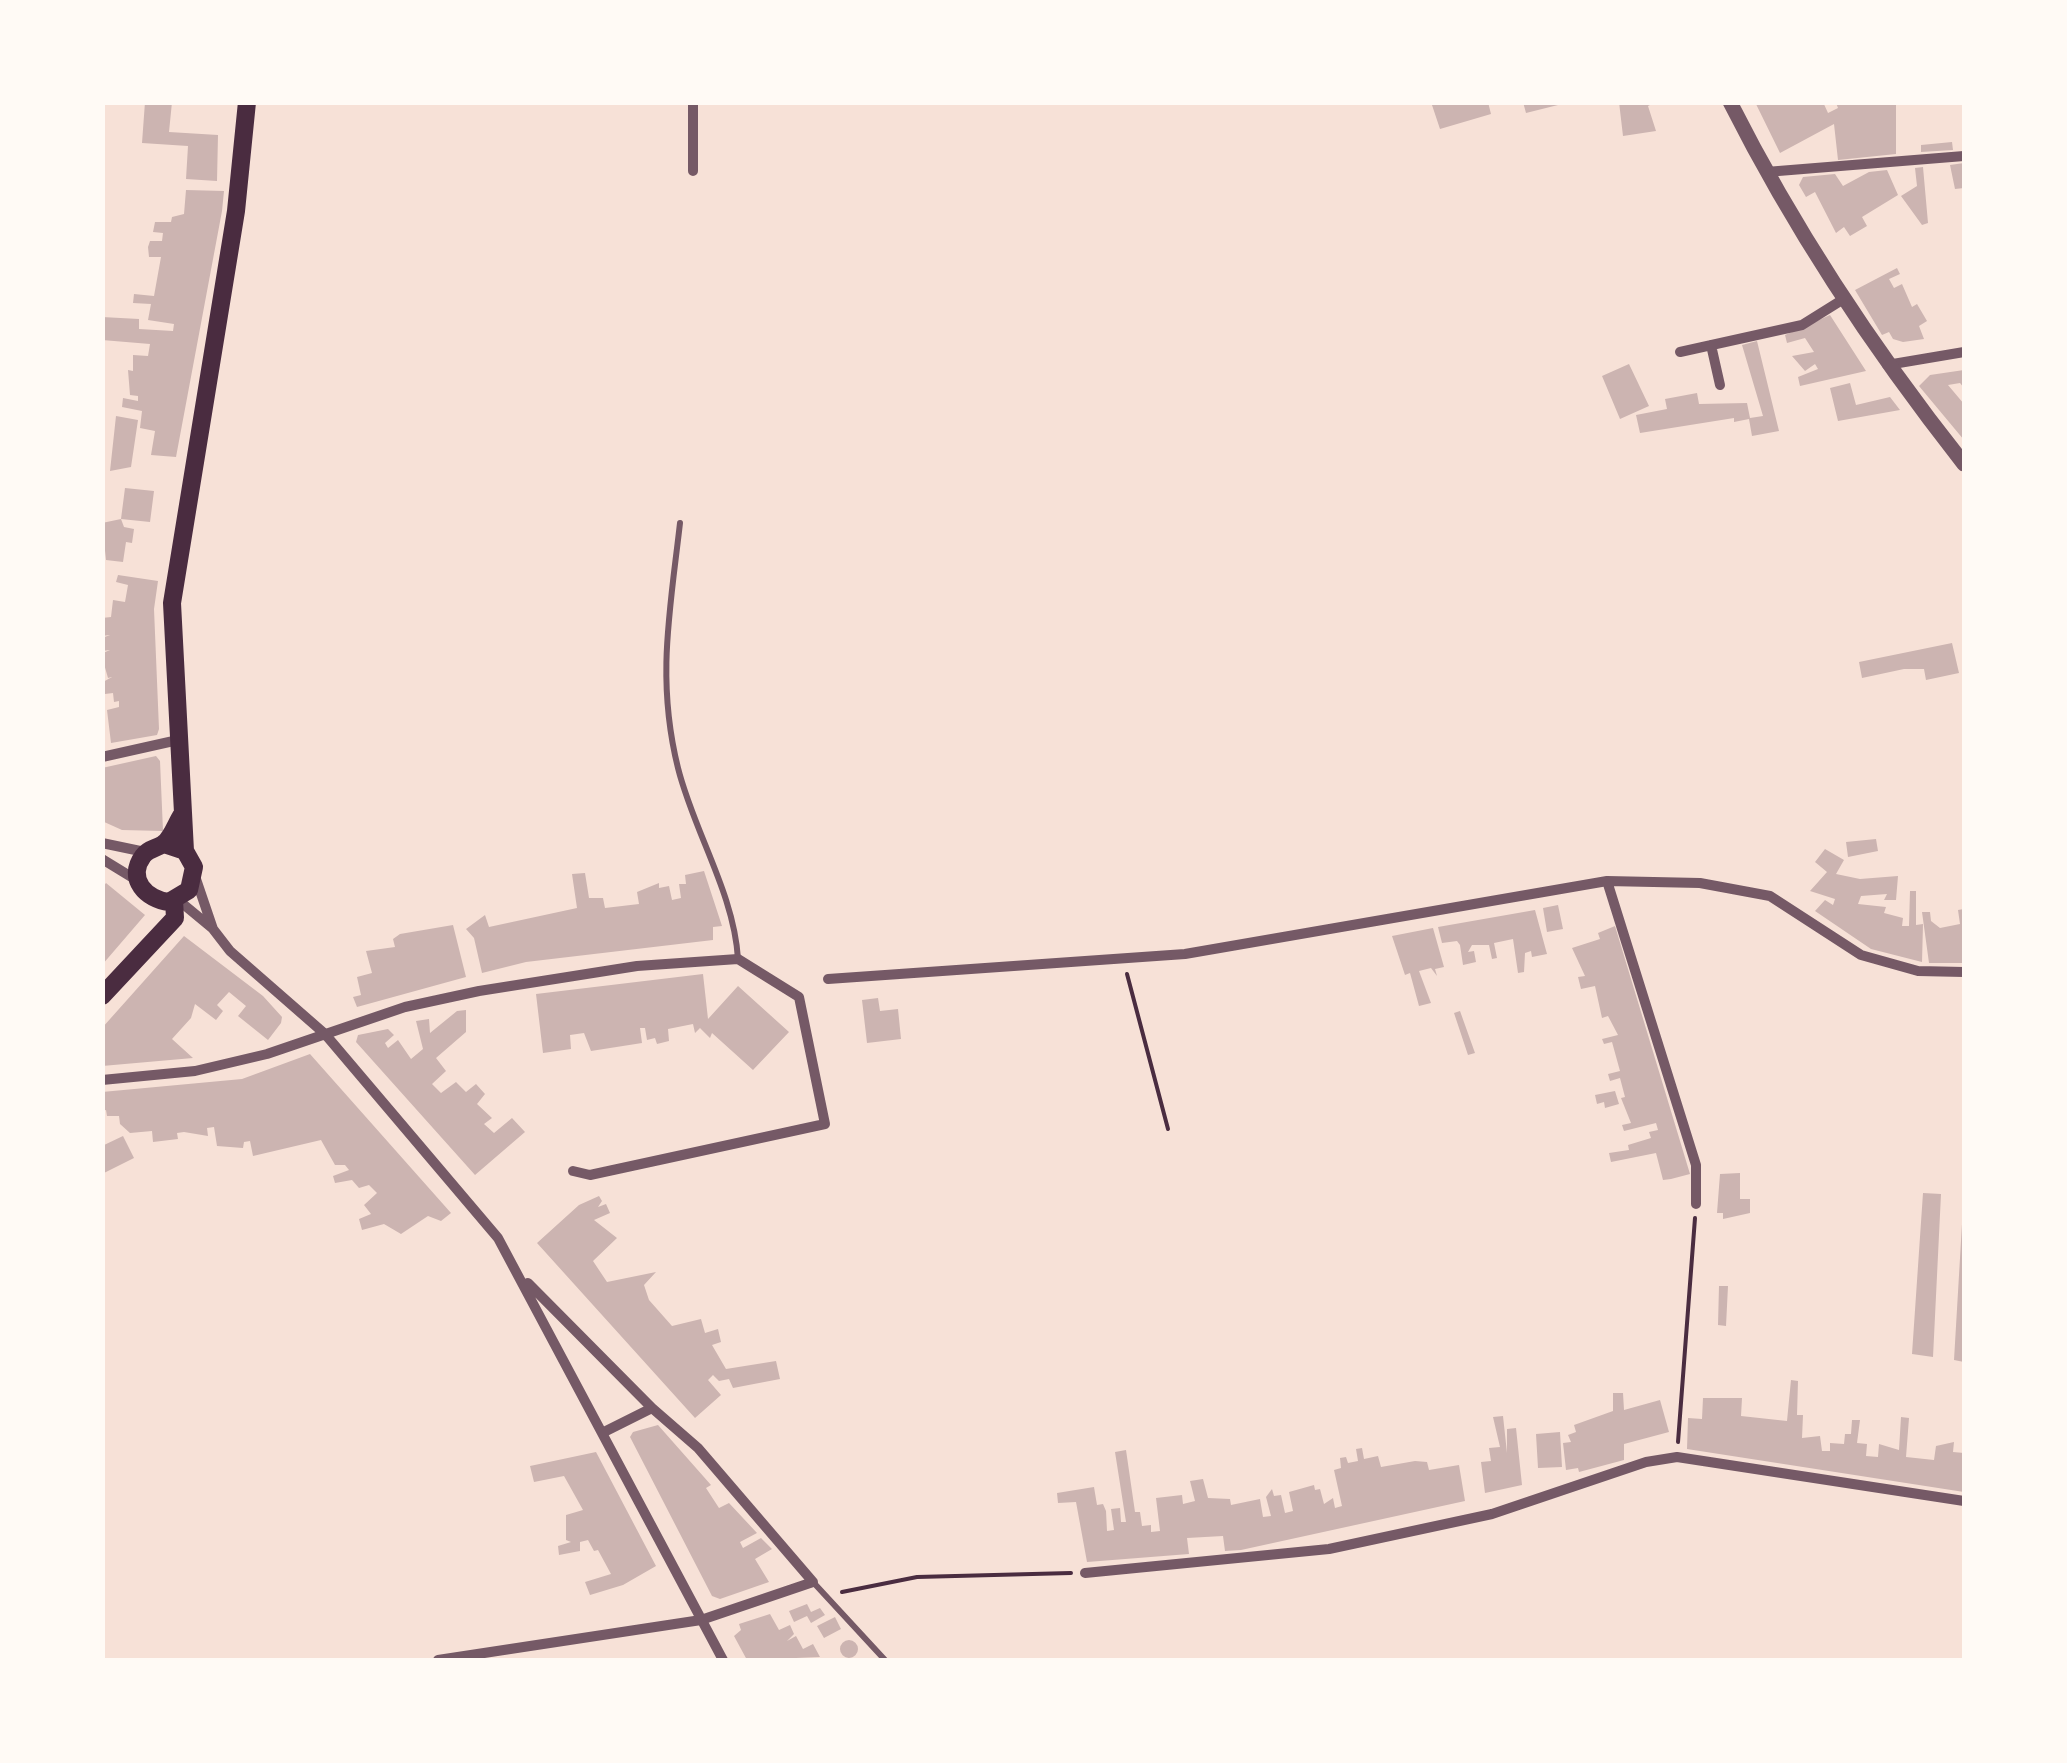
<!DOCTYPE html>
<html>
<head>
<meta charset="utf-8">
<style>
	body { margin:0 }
	#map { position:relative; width:2067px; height:1763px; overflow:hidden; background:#f7e1d7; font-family:Merriweather,serif }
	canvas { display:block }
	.frame { position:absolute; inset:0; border:105px solid #fffaf5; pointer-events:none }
</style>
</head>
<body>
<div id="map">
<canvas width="2067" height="1763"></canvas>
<div class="frame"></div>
</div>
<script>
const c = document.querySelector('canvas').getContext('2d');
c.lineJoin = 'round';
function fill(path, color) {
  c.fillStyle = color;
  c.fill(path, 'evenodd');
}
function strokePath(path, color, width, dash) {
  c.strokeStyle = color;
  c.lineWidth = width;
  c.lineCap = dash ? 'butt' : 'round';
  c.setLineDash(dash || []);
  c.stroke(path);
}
const building = new Path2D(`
	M145,102H172L169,132L218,135L217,181L186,179L188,146L142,143Z
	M1431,102H1488L1491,114L1440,129Z
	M1523,102H1562V104L1526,113Z
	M1619,102H1656L1648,106L1656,131L1623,136Z
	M1755,102H1823L1828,113L1838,108L1836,103L1896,102V154L1838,160L1834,124L1780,153Z
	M1952,142L1953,150L1921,152V145Z
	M1964,163V188L1955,189L1950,165Z
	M1923,167L1928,223L1922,225L1901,196L1917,186L1915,168Z
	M1887,170L1898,195L1862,217L1867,226L1850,236L1844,227L1836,233L1815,192L1806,197L1799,185L1803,177L1835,174L1843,186L1869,172Z
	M186,190L224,191L222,211L176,457L151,455L155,431L140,428L142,411L122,407L123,398L138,401V396L130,395L128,370L133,371V355L148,356L150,344L102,340V317L139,319V329L173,331L174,324L148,320L151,304L133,303L134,294L154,296L161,257H149L148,247L150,241H162L163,233L153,232L155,222H171L172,217L184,214Z
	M1897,268L1900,274L1889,279L1894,288L1902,284L1912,307L1917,304L1927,321L1919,326L1924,339L1903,342L1893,339L1889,332L1882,335L1855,290Z
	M1830,315L1866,371L1800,386L1798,377L1818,369L1815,364L1805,371L1792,356L1814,352L1805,338L1787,343L1785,335Z
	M1757,341L1779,431L1752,436L1749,419L1734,422V418L1640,433L1636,415L1667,409L1665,399L1697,393L1699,404L1747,403L1750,418L1763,416L1742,345Z
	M1629,364L1649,406L1620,419L1602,376Z
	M1964,370V388L1960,383L1948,385L1964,404V440L1919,386L1930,375Z
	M1850,383L1856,405L1890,397L1900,410L1838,421L1830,388Z
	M116,416L138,420L131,467L110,471Z
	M125,488L154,491L150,522L121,519L124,527L134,529L132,543L126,542L123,562L106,560L102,523L121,519Z
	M118,575L158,581L154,609L159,729L157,735L111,743L107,710L119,707V701L114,702L113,693L105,694L103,682L112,677L108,678L104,664L103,653L110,650L102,651V638L110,635L102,636V618L111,617L113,600L125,602L128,585L116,582Z
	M1952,643L1959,673L1926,680L1924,669H1904L1862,678L1859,662Z
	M156,756L160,761L163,831L122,830L102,821V768Z
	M1876,839L1878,851L1848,857L1846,842Z
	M1825,849L1844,860L1836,874L1860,879L1898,876L1896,900H1884L1887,894L1861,896L1858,904L1886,907L1884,913L1903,918L1902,926H1909L1910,891H1916V925L1923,924L1922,962L1871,949L1815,911L1825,900L1833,905L1835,899L1810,891L1827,872L1815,862Z
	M704,871L722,926L713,927V940L526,962L482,973L474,938L466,929L485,915L489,927L577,908L572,874L585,873L589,898H603L605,908L639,904L637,892L659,883V888L669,886L672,900L681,898L679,884H686L685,875Z
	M106,883L145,915L102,965V888Z
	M1558,905L1563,929L1547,932L1543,908Z
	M1964,909V963H1929L1922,912H1930L1931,921L1940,928L1960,924L1958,910Z
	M1535,910L1547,954L1532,957L1531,951L1525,953L1524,972L1518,973L1513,939L1494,943L1497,958L1492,959L1489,945H1472L1468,952L1474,951L1476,962L1463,965L1460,945L1457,941L1442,943L1438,927Z
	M453,925L466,977L357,1007L353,997L361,995L357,977L372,973L366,951L395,947L393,939L400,934Z
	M1615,926L1690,1174L1671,1179L1663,1180L1656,1153L1611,1162L1609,1153L1629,1150L1628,1145L1651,1138L1649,1132L1658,1130L1656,1123L1624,1131L1622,1125L1631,1123L1621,1098L1625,1097L1620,1078L1610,1081L1608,1074L1620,1071L1612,1042L1604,1044L1602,1039L1618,1035L1608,1016L1602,1018L1595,986L1581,989L1578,977L1585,976L1572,948L1600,939L1598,933Z
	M1433,928L1444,967L1435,969L1437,976L1431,968L1419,971L1431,1003L1419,1006L1410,973L1405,975L1392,936Z
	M184,936L263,996L282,1017L281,1023L268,1040L238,1016L246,1006L229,992L217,1005L223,1011L216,1020L195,1004L191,1018L172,1039L193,1058L102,1066V1028Z
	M703,974L708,1019L738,986L789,1032L753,1070L712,1033L710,1038L700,1028L695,1033L693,1024L668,1029L669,1041L657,1044L655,1038L647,1040L645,1028H640L642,1043L591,1051L584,1033L570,1035L571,1049L543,1053L536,994Z
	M878,998L880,1011L898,1009L901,1039L867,1043L862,1000Z
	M466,1010V1032L436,1058L446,1071L432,1084L441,1093L456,1082L466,1092L476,1084L485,1094L477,1104L492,1118L484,1124L494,1133L512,1118L525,1132L475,1175L356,1042L358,1035L388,1029L394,1035L385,1043L388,1048L398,1040L411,1059L423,1049L416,1021L429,1019L430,1033L457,1011Z
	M1460,1011L1475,1053L1468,1055L1454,1013Z
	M310,1054L451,1213L441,1221L428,1216L401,1234L384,1224L362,1230L359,1219L371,1214L364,1205L377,1193L369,1185L359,1188L352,1180L335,1183L333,1176L349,1170L345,1165H335L321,1140L253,1156L250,1141L244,1142L243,1148L217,1146L214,1127L207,1128L208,1136L184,1132L177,1133L178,1139L153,1142L152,1131L130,1133L120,1124L119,1116H107L106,1110L102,1111V1092L242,1079Z
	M1615,1091L1619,1104L1605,1108L1604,1102L1597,1104L1595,1095Z
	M123,1136L134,1158L102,1174V1146Z
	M1740,1173V1199H1750V1213L1723,1219V1213H1717L1720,1174Z
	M1923,1193L1941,1194L1933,1357L1912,1354Z
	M599,1196L602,1201L598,1207L606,1204L610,1213L594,1220L617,1238L593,1261L607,1282L656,1272L644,1285L649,1300L672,1326L701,1319L705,1333L718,1329L721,1342L712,1345L726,1369L776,1361L780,1379L733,1388L729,1379L719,1381L713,1375L708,1380L721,1395L695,1418L537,1243L579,1205Z
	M1962,1224H1964V1362L1954,1360Z
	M1719,1286H1728L1726,1326L1718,1325Z
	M1791,1380L1798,1381L1797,1415H1803L1802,1438L1820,1436L1822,1451H1830V1443L1844,1444L1845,1434H1851L1852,1420H1860L1857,1443L1867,1444L1866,1456L1878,1457L1879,1444L1899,1450L1901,1417L1909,1418L1906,1457L1934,1460L1936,1446L1954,1442L1953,1452L1964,1453V1492L1687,1449L1688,1418L1702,1419L1703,1398H1742L1741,1416L1787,1421Z
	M1613,1393H1623L1624,1410L1660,1400L1669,1432L1624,1444V1460L1579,1472L1578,1468L1566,1470L1563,1443L1571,1442L1568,1435L1576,1432L1574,1425L1613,1411Z
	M1503,1416L1507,1453V1429L1516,1428L1522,1485L1485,1493L1481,1462L1491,1461L1489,1448L1500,1447L1493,1417Z
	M658,1425L711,1485L706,1488L719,1508L729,1503L757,1533L740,1542L743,1548L761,1538L772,1549L755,1559L769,1582L720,1599L712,1596L630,1437L633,1432Z
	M1560,1432L1562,1467L1538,1468L1536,1434Z
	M1362,1448L1364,1459L1378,1456L1381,1467L1415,1461L1427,1462L1429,1470L1459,1465L1465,1501L1241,1550L1225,1551L1223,1536L1187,1538L1189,1554L1087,1562L1076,1502L1058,1503L1057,1493L1094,1487L1097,1505L1103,1504L1106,1511L1107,1531L1114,1530L1111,1509L1120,1508L1121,1522H1126L1115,1452L1126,1450L1135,1512H1140L1142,1526L1151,1525V1532L1160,1531L1156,1498L1182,1495L1183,1504L1195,1501L1190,1481L1203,1479L1208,1498L1230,1499L1231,1505L1260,1499L1263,1517L1271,1516L1266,1497L1272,1489L1274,1496L1281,1495L1285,1513L1293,1511L1289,1492L1314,1485L1315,1490L1320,1489L1324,1504L1333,1498L1335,1508L1342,1506L1334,1470L1341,1468L1340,1458L1346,1457L1348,1463L1358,1461L1356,1449Z
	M596,1452L656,1566L623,1585L590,1595L585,1582L611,1574L598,1550L594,1551L588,1540L580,1542V1551L559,1555L558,1546L571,1542L566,1540V1515L583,1510L564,1476L534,1482L530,1466Z
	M807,1604L811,1612L820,1608L825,1615L811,1623L807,1616L794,1622L789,1611Z
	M770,1614L779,1630L790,1625L794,1634L787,1641L796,1636L803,1649L813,1644L820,1657L747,1660L734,1636L741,1630L739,1624Z
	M835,1617L841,1629L824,1638L817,1626Z
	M840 1649a9 9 0 1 1 18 0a9 9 0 1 1-18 0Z`);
const path = new Path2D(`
	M1127,974L1168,1129
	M1678,1442L1695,1218
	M842,1592L917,1577L1071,1573`);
const service = new Path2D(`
	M680,523C670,611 656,680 678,768C694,832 734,893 738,959
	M813,1582L885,1660`);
const minor = new Path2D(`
	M693,171V102
	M1766,172L1964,156
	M1711,345L1720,385
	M1680,352L1802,325L1842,300
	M1887,365L1964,352
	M102,757L178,740
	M102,843L145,852
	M102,859L138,881
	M195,876L213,929L230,951L325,1034L498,1238L723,1660
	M1607,881L1696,1165V1204
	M177,899L212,928
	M828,979L1185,954L1607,881L1700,883L1770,896L1861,955L1918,971L1964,972
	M102,1080L195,1071L267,1054L405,1007L479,991L637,966L738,959L799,997L825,1124L590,1175L573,1171
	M528,1283L652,1408L604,1432
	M1085,1573L1329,1549L1492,1514L1646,1462L1677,1457L1964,1501
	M438,1660L701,1620L813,1582L698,1448L652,1408`);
const tertiary = new Path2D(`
	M1730,102C1796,233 1874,350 1964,464`);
const secondary = new Path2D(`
	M164,844L185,851L194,867L189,890L169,902C147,900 126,879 143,856C149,848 156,849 163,844C171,839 176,824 181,816
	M185,851L172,603L236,211L247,102
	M102,996L175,918L174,900`);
fill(building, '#ccb4b1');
strokePath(path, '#4a2c40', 4);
strokePath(service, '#755966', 6);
strokePath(minor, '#755966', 10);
strokePath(tertiary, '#755966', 15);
strokePath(secondary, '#4a2c40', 18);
</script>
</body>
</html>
